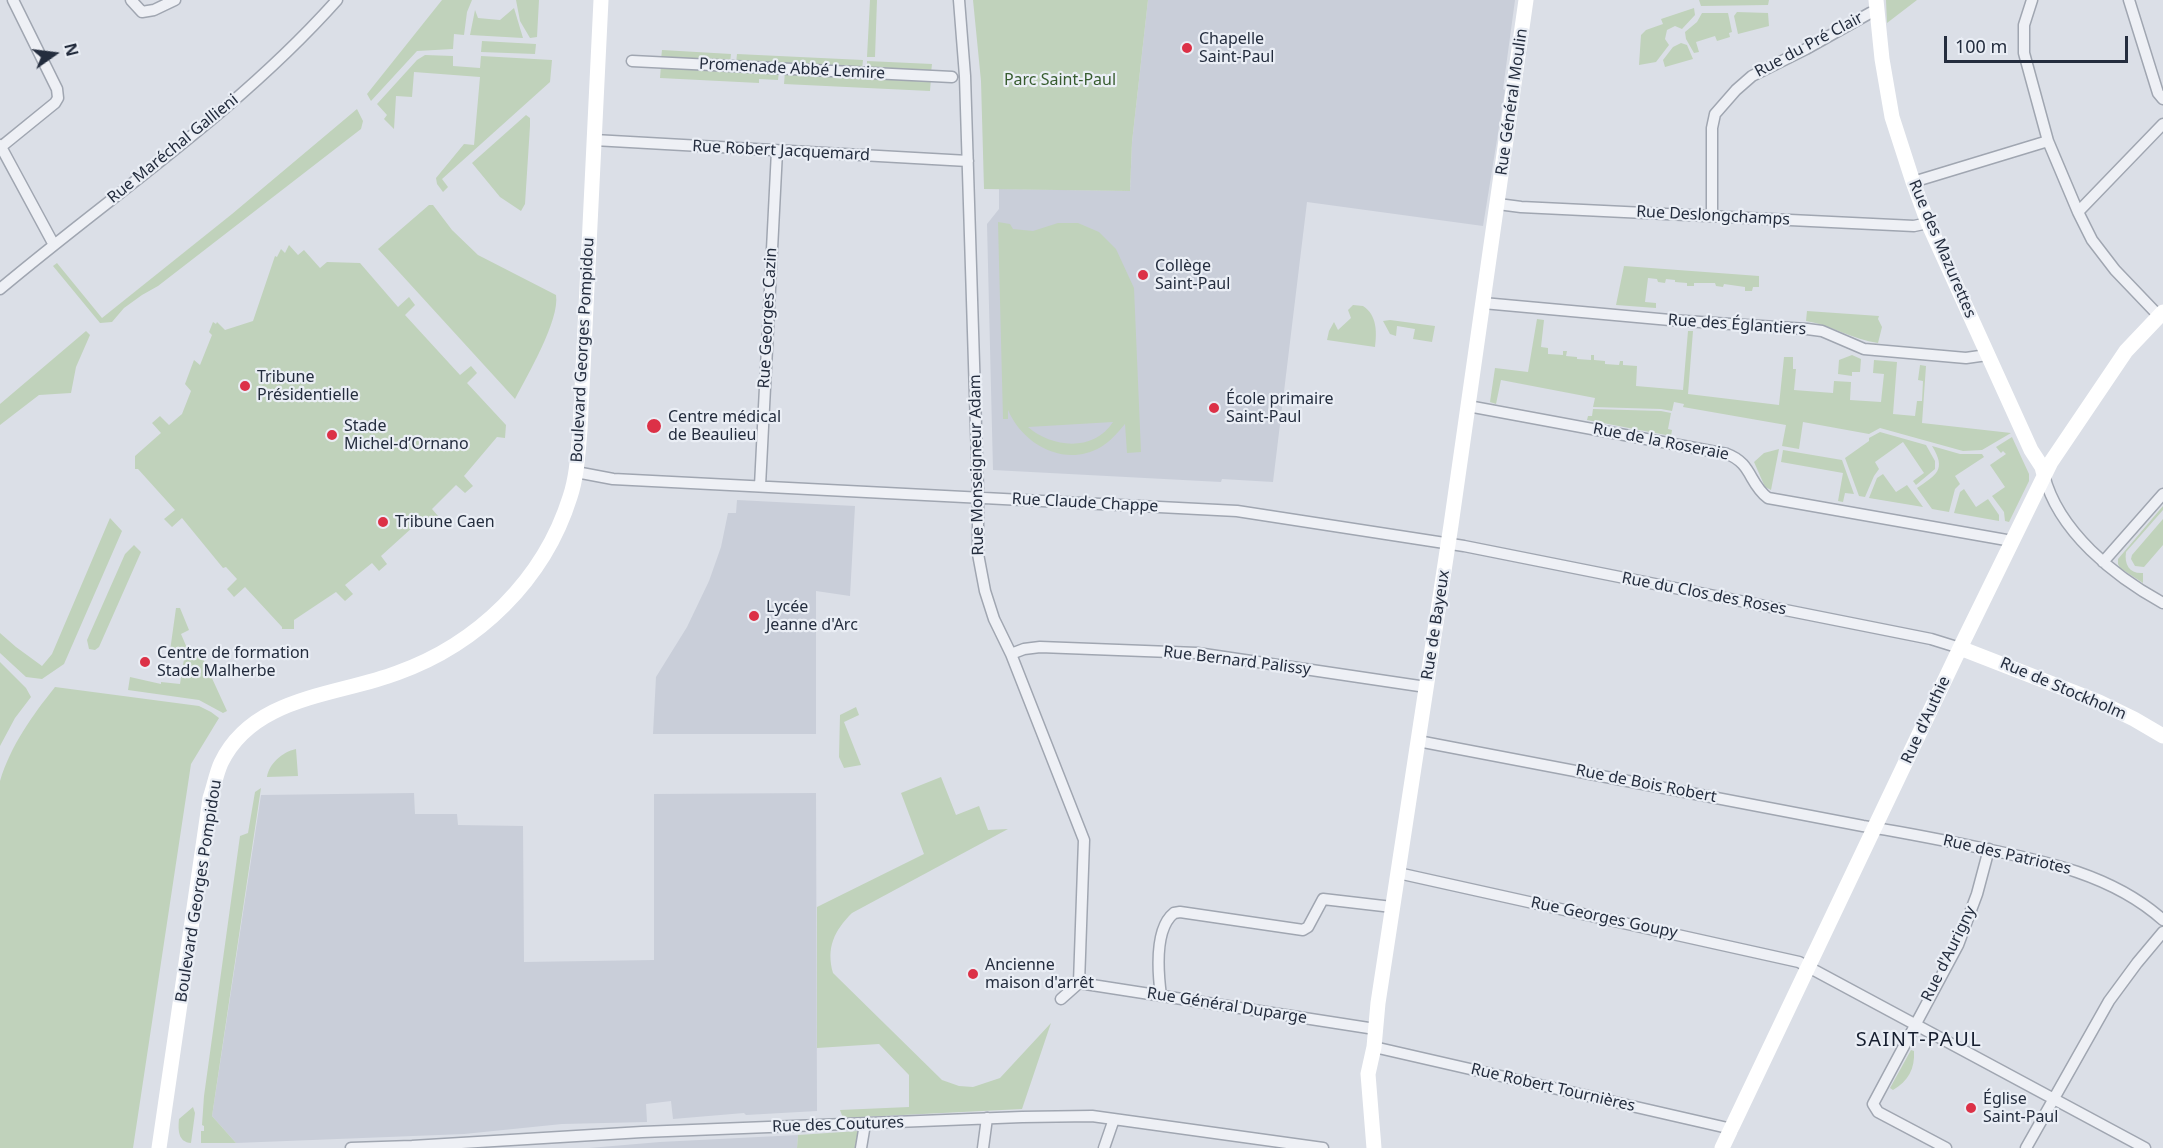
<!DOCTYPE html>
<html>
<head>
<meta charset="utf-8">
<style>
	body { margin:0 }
	#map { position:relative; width:2163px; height:1148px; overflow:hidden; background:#dbdfe7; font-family:"Noto Sans",sans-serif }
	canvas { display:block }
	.north { position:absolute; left:24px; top:24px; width:60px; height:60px; -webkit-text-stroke:4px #eaeef5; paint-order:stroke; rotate:76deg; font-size:16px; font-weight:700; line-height:24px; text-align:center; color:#242d3e }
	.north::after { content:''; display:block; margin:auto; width:21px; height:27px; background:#242d3e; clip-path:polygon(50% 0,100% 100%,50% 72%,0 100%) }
	.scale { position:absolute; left:1944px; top:36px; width:184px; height:27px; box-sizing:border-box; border:3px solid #242d3e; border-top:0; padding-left:8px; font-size:18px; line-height:21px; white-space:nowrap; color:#242d3e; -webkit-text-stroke:4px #eaeef5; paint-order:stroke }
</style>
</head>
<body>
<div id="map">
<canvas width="2163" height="1148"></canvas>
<div class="north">N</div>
<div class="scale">100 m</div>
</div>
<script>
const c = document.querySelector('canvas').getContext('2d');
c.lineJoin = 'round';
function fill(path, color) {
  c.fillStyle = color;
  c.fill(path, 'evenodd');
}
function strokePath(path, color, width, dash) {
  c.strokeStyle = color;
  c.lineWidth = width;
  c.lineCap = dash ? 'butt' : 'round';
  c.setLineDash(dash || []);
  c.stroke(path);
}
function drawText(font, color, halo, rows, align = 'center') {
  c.font = font + ' "Noto Sans",sans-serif';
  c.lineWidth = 4.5;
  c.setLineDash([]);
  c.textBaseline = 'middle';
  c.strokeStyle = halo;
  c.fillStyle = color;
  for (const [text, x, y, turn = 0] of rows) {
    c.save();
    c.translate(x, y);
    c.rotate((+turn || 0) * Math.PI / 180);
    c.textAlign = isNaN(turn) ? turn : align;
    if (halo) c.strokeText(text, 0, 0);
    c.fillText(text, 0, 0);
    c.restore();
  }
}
const built = new Path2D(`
	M1148,0H1515L1503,89L1505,90L1483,226L1307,202L1273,482L1222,479L1221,482L993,470L987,224L999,209V189L1130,191L1132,142Z
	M737,500L855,506L850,596L816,591V734H653L656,677L687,627L709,581L721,547L728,513H736Z
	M414,793L415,814H457L458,825L523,826L524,962L654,960V794L816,793L817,1111L746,1115L744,1113L673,1119L671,1101L646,1104L647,1122L562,1124L464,1134L236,1143L212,1116L261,795Z
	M798,1135L797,1148H589L660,1142Z`);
const green = new Path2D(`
	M442,0H472L467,12L464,35L454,34L453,49L417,51L371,101L367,94Z
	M516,0H539L537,37L530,38L520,21Z
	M870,0H877L875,57H867Z
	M973,0H1148L1132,142L1130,191L984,189L981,81Z
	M1699,0H1769L1768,5L1701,6Z
	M1886,0H1917L1887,23Z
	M514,8L523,38L470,35L475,10L478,18L500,20Z
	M1694,8L1695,15L1682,29L1675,26L1667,30L1665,39L1669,45L1656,62L1639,65L1641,35L1646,30L1663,24L1661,19Z
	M1737,12L1768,13L1769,26L1738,34L1734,16Z
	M1702,13H1728L1732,32L1729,33L1730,37L1717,41L1715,36L1696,42L1699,52L1694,53L1686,39L1685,32L1697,22Z
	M482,41L536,44L535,54L481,52Z
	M1681,43L1687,45L1693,59L1665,67L1663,60L1673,47Z
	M662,50L731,54L730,63L661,59Z
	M737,54L863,60L862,69L736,63Z
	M425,55L453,56V66L480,68L481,56L552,60L550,82L442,179L448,187L443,192L437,184L436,178L464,144L474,145L480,77L414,72L412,97L396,96L394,129L384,119L387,115L377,104L417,60Z
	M867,61L932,64L931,73L867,70Z
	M661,65L779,71L778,80L759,79V83L660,78Z
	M785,71L931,78L930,91L784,84Z
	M357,109L363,121L361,129L158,286L142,295L124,308L112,322L100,323L53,266L57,263L102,318L232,214Z
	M526,115L530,118V126L525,204L521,211L500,197L472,163Z
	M429,205H433L452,230L478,255L556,295C560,320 527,376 515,399L378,249Z
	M998,222L1010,224L1013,229L1033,231L1058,223H1078L1099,232L1116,249L1134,288L1141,452L1127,453L1125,424C1118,432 1111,441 1101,447C1065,468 1023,445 1008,410V419H1003ZM1113,422C1094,452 1052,448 1028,427Z
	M289,245L298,255L304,250L320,268L327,262L360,263L398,307L409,297L415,305L405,315L460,375L471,366L477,373L467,383L506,425L505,438L497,437L464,476L473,486L465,493L456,485L432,509L438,516L431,523L424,517L381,556L387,564L379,571L372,563L345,585L353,594L345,601L336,592L294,620V629H282V627L245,587L234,597L227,589L237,579L226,567L223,568L182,518L172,527L164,519L175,510L138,469H135V456L161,433L152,423L160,416L169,425L182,414L191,391L185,384L194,360L200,365L212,335L209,332L213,322L216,324L217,322L225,330L253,321L275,256L277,257L281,249L285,253Z
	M1624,266L1759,276V287H1753L1752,291H1745V287L1724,284L1723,287L1716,286L1715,283H1694V286H1687V283L1675,282V280L1666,279L1665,283L1658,282L1657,279L1648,278L1645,302L1656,303V308L1616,305Z
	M1353,305L1363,306C1377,315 1377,332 1375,347L1327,340L1329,331L1334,322L1338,330L1351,318L1348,310Z
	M1807,311L1879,316L1878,319L1882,327L1878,343C1853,340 1832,325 1806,321Z
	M1537,319L1544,320L1541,347L1548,348V354L1563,355V351H1567L1566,356L1577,357V359L1591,360V355H1594V360L1605,361V364L1619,365L1620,361H1623V365L1637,366L1636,386L1683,390L1688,331H1693L1688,394L1779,405L1784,357H1793V369H1796L1794,390L1833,393L1834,381L1851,382L1850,400L1881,402L1884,374L1873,373L1874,360L1897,362L1893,414L1915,416L1917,401H1922L1923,381L1918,380L1920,365L1926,366L1922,423L2011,433L1982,450L1963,451L1880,428L1869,434L1803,422L1799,449L1782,446L1786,425L1683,407L1684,404L1674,402L1672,411L1661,409L1593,407L1595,398L1501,380L1496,404L1490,402L1495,368L1528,372Z
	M1390,320L1435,326L1432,342L1413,339L1415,329L1397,326L1396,336L1390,334L1383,321Z
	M86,331L90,335L76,367L71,393L39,395L0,425V404Z
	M1852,355L1861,359L1860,372H1852V376L1838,374L1839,360Z
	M1593,409L1661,411L1671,413L1668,429L1672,430L1671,436L1587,420L1588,416H1592Z
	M1880,432L1926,445L1935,461V469L1916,485L1913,481L1924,473L1903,442L1875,462L1879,469L1874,476L1865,497L1859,496L1845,458L1869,441V438Z
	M2012,437L2029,474V481L2009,522L2005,521L2004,512L1992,496L2005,487L1990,465L2006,454L2003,451L2001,453L1996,447Z
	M1932,446L1960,454H1982L1984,457L1955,476L1960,484L1955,489L1949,512L1932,509L1917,488C1936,475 1947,470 1932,446Z
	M1779,449L1771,490L1765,487L1754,462L1764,453Z
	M1783,450L1842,460L1854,494L1845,493L1843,502L1838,501L1843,473L1781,462Z
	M1883,474L1896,492L1907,485L1923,507L1869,498L1877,478Z
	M1964,489L1976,507L1988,499L1999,515V521L1954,513L1960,492Z
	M2163,506V510L2126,552C2124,565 2130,574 2143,573V583L2120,568L2118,564V559Z
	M110,518L122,531L64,664L42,679L26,677L0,653V633L16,647L42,666L52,654Z
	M2163,519V545L2144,567L2135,566L2131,559L2132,555Z
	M134,545L141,552L99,647L95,650L89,649L87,640L125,554Z
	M176,608H180L189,630L181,634L187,648L176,652L170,651Z
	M200,652L227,711L223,713L199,700L128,690L130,677L161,684V682L180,684L184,659Z
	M0,662L26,688L31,697L15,718L0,746Z
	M55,687L199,706L211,712L219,718L191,764L133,1148H0V781C11,745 32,716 55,687Z
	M856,707L859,715L844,722L861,765L844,768L839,757L840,715Z
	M296,749L298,776L267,777C269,764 282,752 296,749Z
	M941,777L956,815L979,806L988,830L1008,829L852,913C834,931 826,948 833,973L942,1080L959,1086L973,1087L1000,1078L1051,1023L1022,1109L843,1118L840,1110L909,1107V1075L879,1044L817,1048V907L924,854L901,793Z
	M261,788L212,1116L236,1143H201V1131H204V1126L202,1125L204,1096L240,836L248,833L255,792Z
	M1911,1050L1914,1051C1915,1069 1908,1081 1893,1090L1890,1088Z
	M193,1107L195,1113L191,1143C178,1142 178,1130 179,1119Z
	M858,1131L855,1148H797L798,1135Z`);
const street = new Path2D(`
	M131,0L142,12L154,10L175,0
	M959,0L965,76L978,491V554L985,591L994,619L1011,654L1084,840L1079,983
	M2032,0L2024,25V53L2048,141L2078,212L2092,240L2115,270L2159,316
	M2129,0L2158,93L2163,99
	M632,61L952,77
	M594,140L968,161
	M0,145L54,245
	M2,146L55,103L58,98L57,89L13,0
	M1913,182L2048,141
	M1498,204L1521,207L1914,226L1928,223
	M2078,212L2163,124
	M1712,216V128L1715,114L1736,90L1752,76L1806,49L1870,13L1877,12
	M0,289C113,194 238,111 337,0
	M1483,303L1670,320L1807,329L1822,331L1864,349L1966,358L1987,355
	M1468,406L1727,454C1752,463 1749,484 1768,498L2012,541
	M576,472L613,479L1237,511L1464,546L1931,639L1960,648
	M2044,475C2058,531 2115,577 2163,603
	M760,486L777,151
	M2103,562L2163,494
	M1011,654L1024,649L1040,647L1197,653L1426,687
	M1418,741L1863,826C1903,832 1942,840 1981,848C2045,861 2113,875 2163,920
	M1398,873L1799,962L2145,1148
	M1079,983L1375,1029
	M1161,996C1158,973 1154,929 1174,913L1180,912L1303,930L1308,927L1323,899L1392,907
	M1061,999L1079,983
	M1374,1047L1732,1129
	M351,1148L412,1146L642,1132L1022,1117L1092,1116L1323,1148
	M861,1148L865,1124
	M983,1148L987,1118
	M1104,1148L1114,1119
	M1946,1148L1878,1112L1873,1104L1958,945L1977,894L1989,849
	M2026,1148L2109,1001L2137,963L2163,932`);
const secondary = new Path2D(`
	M1876,0L1882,59L1892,117L1913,182L1928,223L2031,450L2042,467L2044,475
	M1960,648L2099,702L2134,719L2163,736
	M159,1148L210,798C214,787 216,774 221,763C253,696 336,696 397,673C478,644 544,580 570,497C577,476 578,453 580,430L601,0
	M1374,1148L1368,1074L1374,1047L1378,1003L1451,525L1526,0
	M1722,1148L1960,648L2051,462L2126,351L2163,312`);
const markers = [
	[1187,48,6,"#dc3147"],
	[1143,275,6,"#dc3147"],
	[245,386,6,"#dc3147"],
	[1214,408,6,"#dc3147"],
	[654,426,8,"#dc3147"],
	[332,435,6,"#dc3147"],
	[383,522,6,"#dc3147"],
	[754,616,6,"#dc3147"],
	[145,662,6,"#dc3147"],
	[973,974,6,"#dc3147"],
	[1971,1108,6,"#dc3147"]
];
const poiNames = [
	["Chapelle",1199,39],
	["Saint-Paul",1199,57],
	["Collège",1155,266],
	["Saint-Paul",1155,284],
	["Tribune",257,377],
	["Présidentielle",257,395],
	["École primaire",1226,399],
	["Saint-Paul",1226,417],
	["Centre médical",668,417],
	["de Beaulieu",668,435],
	["Stade",344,426],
	["Michel-d’Ornano",344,444],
	["Tribune Caen",395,522],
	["Lycée",766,607],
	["Jeanne d'Arc",766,625],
	["Centre de formation",157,653],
	["Stade Malherbe",157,671],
	["Ancienne",985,965],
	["maison d'arrêt",985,983],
	["Église",1983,1099],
	["Saint-Paul",1983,1117]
];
const streetNames = [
	["Rue du Pré Clair",1809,45,-28],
	["Promenade Abbé Lemire",792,69,3],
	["Rue Général Moulin",1512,102,-82],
	["Rue Maréchal Gallieni",173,149,-39],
	["Rue Robert Jacquemard",781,151,3],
	["Rue Deslongchamps",1713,216,3],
	["Rue des Mazurettes",1942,249,67],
	["Rue Georges Cazin",768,318,-87],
	["Rue des Églantiers",1737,325,4],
	["Boulevard Georges Pompidou",583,350,-87],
	["Rue de la Roseraie",1661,442,11],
	["Rue Monseigneur Adam",977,465,-91],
	["Rue Claude Chappe",1085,503,3],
	["Rue du Clos des Roses",1704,594,11],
	["Rue de Bayeux",1436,625,-81],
	["Rue Bernard Palissy",1237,661,7],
	["Rue de Stockholm",2063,689,23],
	["Rue d'Authie",1926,720,-65],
	["Rue de Bois Robert",1646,784,11],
	["Rue des Patriotes",2007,855,13],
	["Boulevard Georges Pompidou",199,891,-81],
	["Rue Georges Goupy",1604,918,12],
	["Rue d'Aurigny",1949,954,-64],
	["Rue Général Duparge",1227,1006,9],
	["Rue Robert Tournières",1553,1088,13],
	["Rue des Coutures",838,1125,-2]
];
const parkNames = [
	["Parc Saint-Paul",1060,80]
];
const quarterNames = [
	["SAINT-PAUL",1919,1040]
];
fill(built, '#c9ced9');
fill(green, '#c0d2bb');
strokePath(street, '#a0a6b1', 13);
strokePath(street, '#eef0f5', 10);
strokePath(secondary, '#fff', 15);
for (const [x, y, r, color] of markers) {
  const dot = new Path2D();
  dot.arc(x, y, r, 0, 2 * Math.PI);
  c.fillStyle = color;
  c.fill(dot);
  strokePath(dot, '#eaeef5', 2);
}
drawText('16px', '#242d3e', '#eaeef5', poiNames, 'left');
drawText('16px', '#242d3e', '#eaeef5', streetNames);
drawText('16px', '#375c2f', '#eaeef5', parkNames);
c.letterSpacing = '1.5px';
drawText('20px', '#161e2f', '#eaeef5', quarterNames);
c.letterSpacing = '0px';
</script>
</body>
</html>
